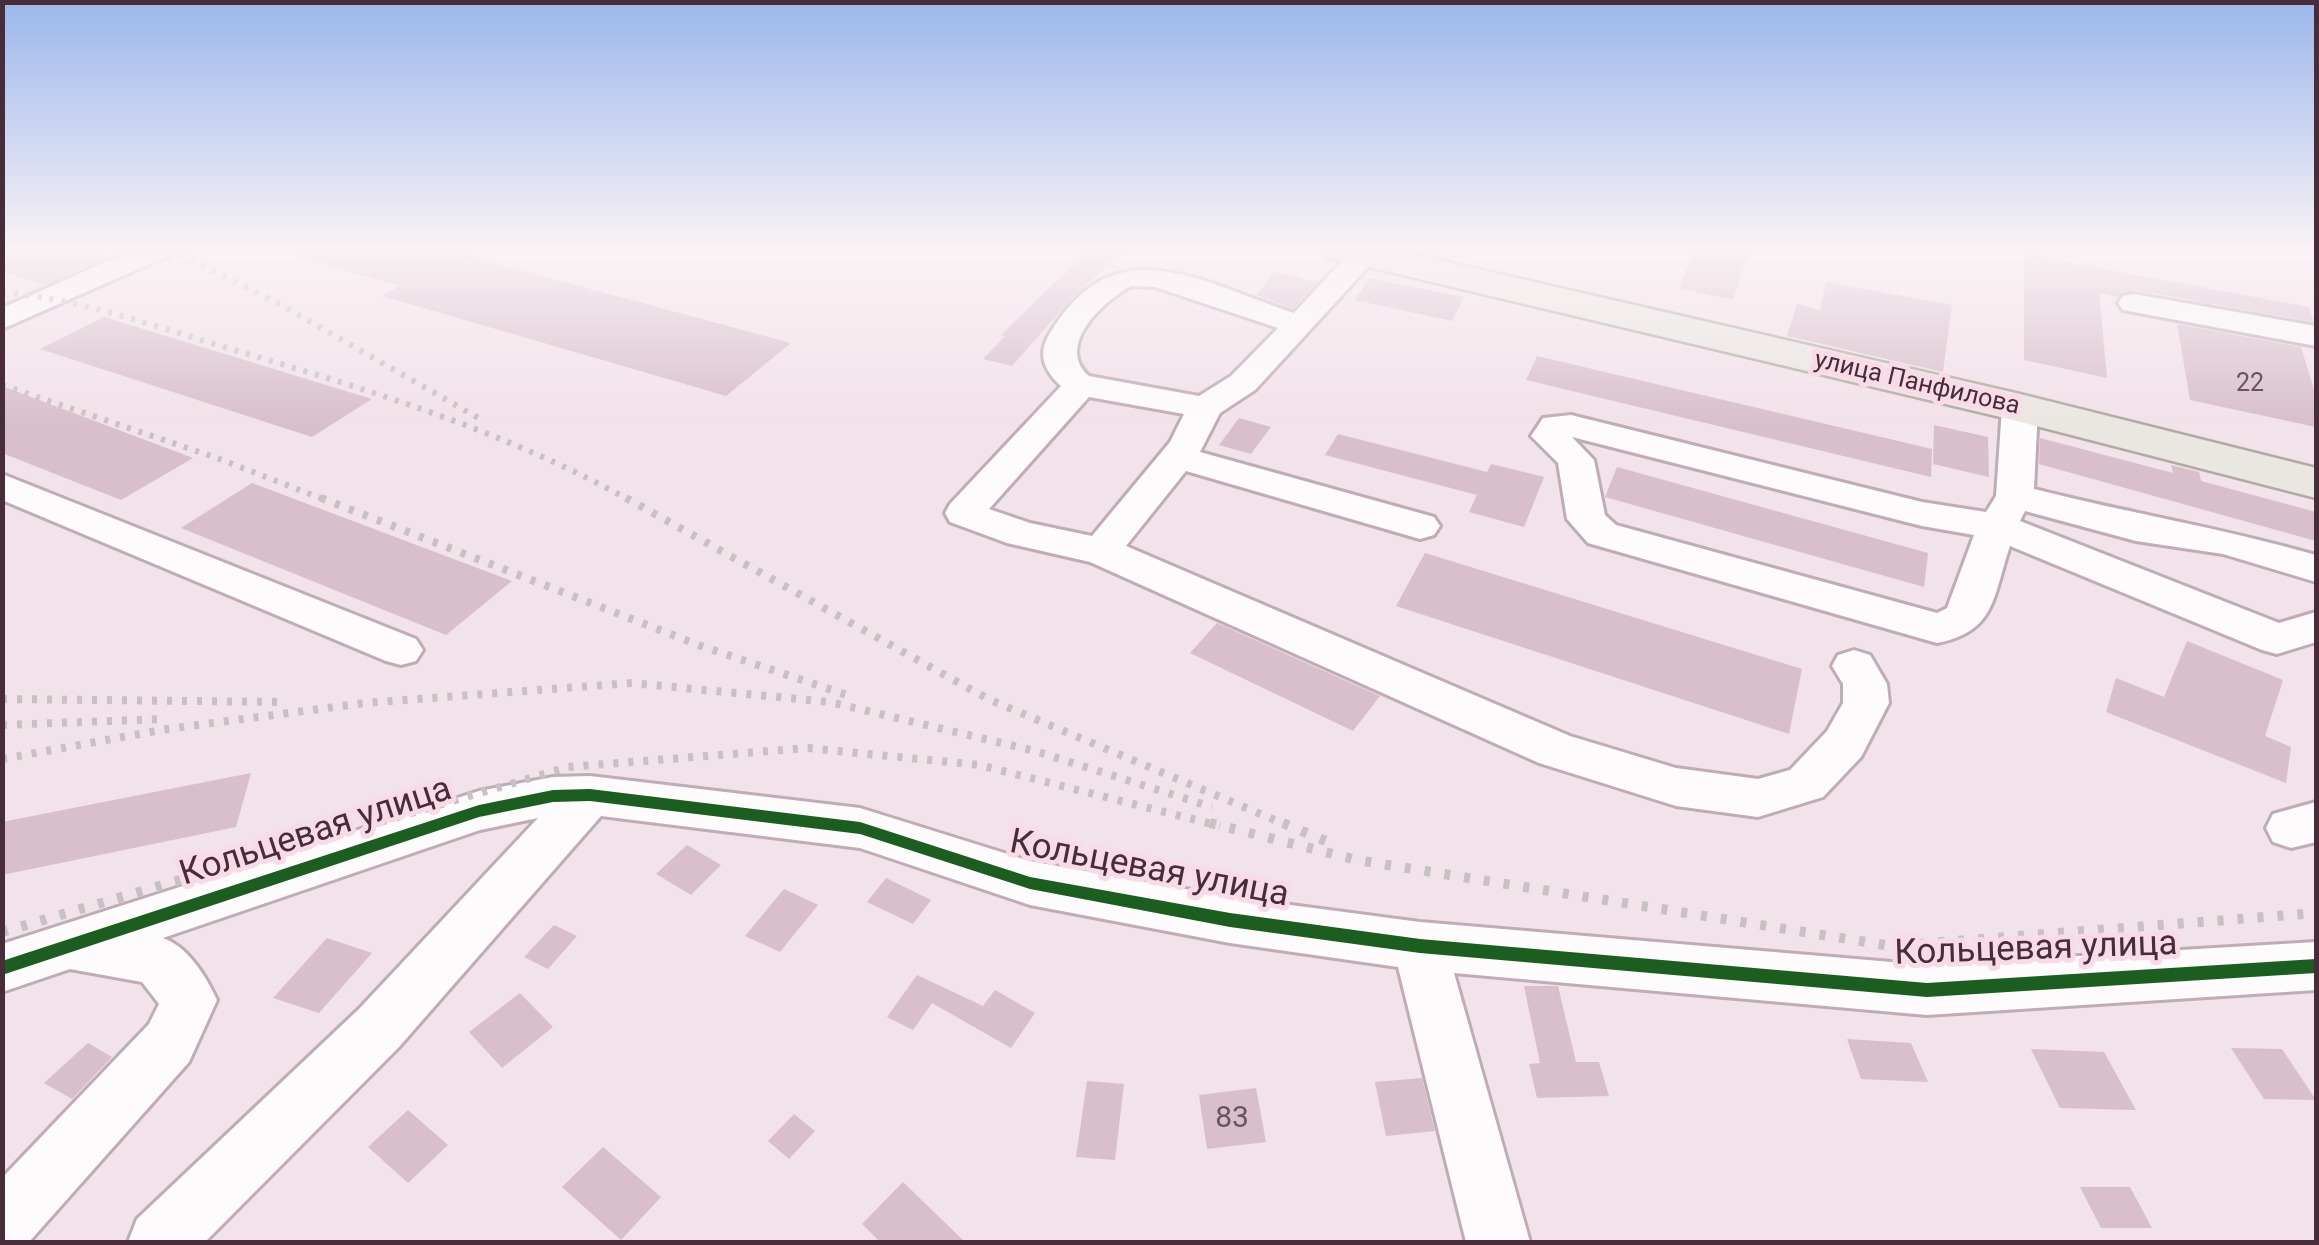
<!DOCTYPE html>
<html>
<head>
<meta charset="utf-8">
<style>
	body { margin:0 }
	#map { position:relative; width:2319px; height:1245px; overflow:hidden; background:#f2e2e9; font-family:Roboto,sans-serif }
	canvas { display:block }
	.frame { position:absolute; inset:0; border:5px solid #482c3a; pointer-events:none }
</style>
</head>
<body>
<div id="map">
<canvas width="2319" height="1245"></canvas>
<div class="frame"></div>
</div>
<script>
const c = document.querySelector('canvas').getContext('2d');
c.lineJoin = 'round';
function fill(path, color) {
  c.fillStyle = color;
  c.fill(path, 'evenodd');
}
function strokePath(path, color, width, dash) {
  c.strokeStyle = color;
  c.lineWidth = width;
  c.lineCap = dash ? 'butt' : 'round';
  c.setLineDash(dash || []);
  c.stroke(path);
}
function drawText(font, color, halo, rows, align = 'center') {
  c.font = font + ' Roboto,sans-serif';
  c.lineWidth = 10;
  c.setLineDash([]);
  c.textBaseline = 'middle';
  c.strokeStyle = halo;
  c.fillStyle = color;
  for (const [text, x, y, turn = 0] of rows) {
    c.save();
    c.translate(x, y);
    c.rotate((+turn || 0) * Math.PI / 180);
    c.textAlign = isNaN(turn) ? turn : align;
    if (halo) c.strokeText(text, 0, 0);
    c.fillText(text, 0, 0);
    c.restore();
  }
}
const building = new Path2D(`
	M2,249H79L108,257L46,285L2,272Z
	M298,249H417L449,258L457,253L791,343L726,396L382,296L400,286L297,256Z
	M1089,249H1126L1072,298L1012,366L983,359L1005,336L1001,335Z
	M1694,249H1749L1733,300L1679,288Z
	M2024,254L2309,307L2314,322L2135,290L2118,297L2099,293L2107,378L2024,360Z
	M1275,272L1318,282L1293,309L1256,295Z
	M1369,278L1464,297L1452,321L1355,300Z
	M1826,282L1952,305L1943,372L1787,336L1797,304L1820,310Z
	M104,317L372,399L312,437L40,349Z
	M2177,324L2301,347L2316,396V427L2190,400Z
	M1537,356L1932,449L1931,477L1526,380Z
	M2,386L193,458L121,500L2,453Z
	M1239,418L1271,427L1251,454L1219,445Z
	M1934,425L1988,437L1989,477L1933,464Z
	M1338,434L1487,472L1491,464L1544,477L1524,527L1469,512L1477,495L1325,455Z
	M2040,438L2173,473L2171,465L2199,472L2201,481L2316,512V541L2039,464Z
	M1617,467L1928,553L1924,587L1605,497Z
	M252,483L512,581L446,635L181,528Z
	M1425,553L1802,669L1789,734L1396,606Z
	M1217,623L1333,675L1380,696L1353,731L1190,653Z
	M2187,641L2283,680L2265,736L2291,747L2286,783L2106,712L2116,678L2164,697Z
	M251,773L236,827L2,875V822Z
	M687,845L721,865L691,895L656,874Z
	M886,878L931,900L913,924L867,902Z
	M784,889L818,905L780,952L745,936Z
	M554,925L577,936L548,969L524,957Z
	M327,938L372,953L319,1013L273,998Z
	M917,975L983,1006L995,990L1035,1013L1011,1048L932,1003L913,1030L887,1017Z
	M1524,986H1558L1576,1062H1599L1609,1096L1537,1098L1529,1064L1540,1063Z
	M520,993L553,1027L502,1068L469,1032Z
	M1847,1039L1911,1043L1928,1082L1861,1079Z
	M88,1043L112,1057L72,1099L44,1083Z
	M2231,1048L2282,1049L2316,1100L2264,1099Z
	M2031,1049L2104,1052L2136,1110L2060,1108Z
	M1422,1078L1435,1131L1386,1136L1375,1082Z
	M1087,1081L1124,1084L1115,1160L1076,1157Z
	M1256,1088L1266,1142L1207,1149L1199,1095Z
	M408,1110L448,1145L408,1183L368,1147Z
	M794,1114L815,1131L789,1159L768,1141Z
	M603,1147L661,1197L621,1240L562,1187Z
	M903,1182L965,1242H880L862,1224Z
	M2080,1187H2130L2152,1228H2101Z`);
const minor = new Path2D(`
	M135,249H175L170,255L2,329V308Z
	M1353,249H1376L1380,254L1255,390L1220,413L1200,452L1434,517L1440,526L1434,535L1420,539L1186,471L1126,546L1570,736L1676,768L1758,779L1790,770L1827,731L1843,703V684L1832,666L1838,655L1854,650L1870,655L1887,684L1889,703L1861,757L1823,797L1758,817L1676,806L1539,763L1090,562L1007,543L950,522L945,513L950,504L1061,386C1044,371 1037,353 1050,333C1115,225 1200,282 1294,313ZM1131,286L1155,287L1278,328L1231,376L1199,396L1089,376C1055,346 1102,302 1131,286ZM1089,397L1184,414L1170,442L1092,536L1030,523L989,509Z
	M2134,294L2316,326V346L2123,310L2118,303L2123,296Z
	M2020,397L2032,401L2038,408L2034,489C2128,513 2223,528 2316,555V582L2223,554L2136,541L2025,511L2020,521L2279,623L2316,612V642L2277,654L2262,650L2010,546C1993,596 1996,632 1937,643L1588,543L1567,519L1558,463L1531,436L1543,418L1571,415L1922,502L1986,512L1996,496L2002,408L2008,401ZM1572,437L1922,526L1974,535L1947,608L1937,613L1616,525L1605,515L1594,460Z
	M2,474L416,639L423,650L416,661L401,665L386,661L2,500Z
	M590,776L860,808L1030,861L1230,897L1420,922L1927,965L2316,942V990L1927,1015L1454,973L1530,1242H1466L1398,967L1230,943L1030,905L860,848L601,816L399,1047L205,1242H128L137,1219L359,1009L538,818L480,830L163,938C188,947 206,976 217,1000L189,1062L29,1242H2V1178L149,1024L159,1004L142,982L70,969L2,992V944L479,791L553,777Z
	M2316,802V842L2291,848L2273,842L2266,828L2273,814Z`);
const major = new Path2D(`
	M1322,249H1391L2020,394L2316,468V498L2013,420L1327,257Z`);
const railFar2 = new Path2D(`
	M169,249L276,302L480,419
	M2,292C78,299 152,325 224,347C364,388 503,430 631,501
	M2,385L217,458L328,501`);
const railFar1 = new Path2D(`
	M321,498L701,646L847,695
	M626,498L988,699L1289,826
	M2,699L285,702
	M2,725L162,719
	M2,759L167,729L365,703L632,683L830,702L1035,751L1212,807
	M367,826L568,767L808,748L979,765L1220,826`);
const rail = new Path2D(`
	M1210,823L1357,860L1891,946L2316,913
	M1283,823L1328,842
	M2,932L375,823`);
const cycleway = new Path2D(`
	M590,789L860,822L1030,877L1230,913L1420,939L1927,983L2316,959V973L1927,997L1420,953L1230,927L1030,889L860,834L590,801L553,802L479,817L2,975V961L479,805L553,790Z`);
const farStreetnames = [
	["улица Панфилова",1917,384,13]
];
const numberNames = [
	["22",2250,385]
];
const nearNumbernames = [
	["83",1232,1119]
];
const nearStreetnames = [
	["Кольцевая улица",316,833,-18],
	["Кольцевая улица",1149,870,11],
	["Кольцевая улица",2036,950,-2]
];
fill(building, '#d8bfcb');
strokePath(minor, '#c0acb6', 6);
strokePath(major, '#b3aaa4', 5);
fill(minor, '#fdfbfc');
fill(major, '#eae7e3');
strokePath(railFar2, '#c7c1c4', 6, [4, 8]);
strokePath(railFar1, '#c7c1c4', 8, [5, 10]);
strokePath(rail, '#c7c1c4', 10, [6, 14]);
fill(cycleway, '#1b5e20');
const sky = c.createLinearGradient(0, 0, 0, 423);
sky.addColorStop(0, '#9bb7eb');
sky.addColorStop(0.59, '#f9f2f5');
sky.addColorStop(1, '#f9f2f500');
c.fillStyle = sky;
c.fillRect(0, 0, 2319, 423);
drawText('25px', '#482c3a', '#f9dbe8', farStreetnames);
drawText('25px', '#6c515e', null, numberNames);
drawText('30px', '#6c515e', null, nearNumbernames);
drawText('35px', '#482c3a', '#f9dbe8', nearStreetnames);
</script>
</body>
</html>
